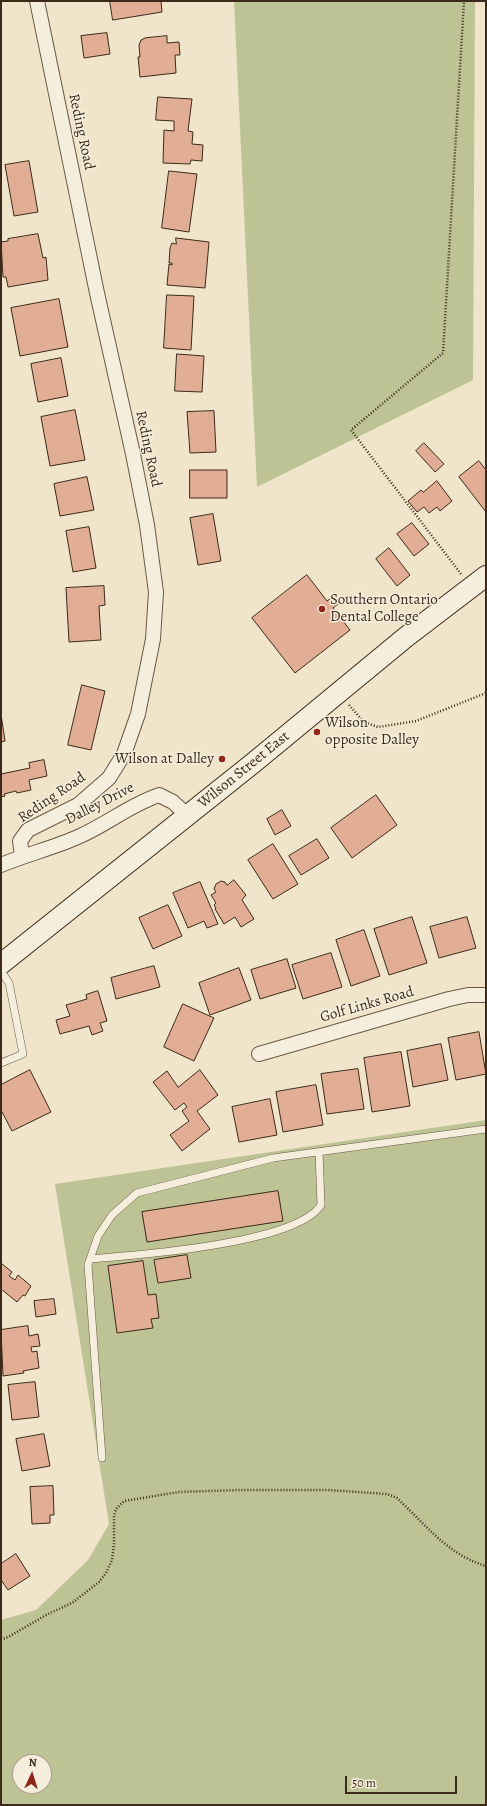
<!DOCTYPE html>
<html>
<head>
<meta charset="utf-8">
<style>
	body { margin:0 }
	#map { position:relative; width:487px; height:1806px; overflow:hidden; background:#f0e5ca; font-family:Alegreya,serif }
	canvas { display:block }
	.frame { position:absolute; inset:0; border:2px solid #3b2a19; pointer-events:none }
	.north { position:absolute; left:12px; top:1754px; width:40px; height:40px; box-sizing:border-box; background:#f5eedd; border:1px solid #aba08f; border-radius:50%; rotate:4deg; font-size:11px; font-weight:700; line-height:16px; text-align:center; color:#3b2a19 }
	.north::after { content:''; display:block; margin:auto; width:14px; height:18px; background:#8f2418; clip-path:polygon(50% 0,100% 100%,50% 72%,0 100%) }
	.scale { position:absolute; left:345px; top:1776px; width:112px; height:18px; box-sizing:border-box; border:2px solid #3b2a19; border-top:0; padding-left:5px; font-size:12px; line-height:14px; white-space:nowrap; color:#3b2a19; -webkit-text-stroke:3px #f5eedd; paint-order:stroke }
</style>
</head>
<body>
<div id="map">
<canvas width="487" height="1806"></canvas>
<div class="frame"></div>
<div class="north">N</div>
<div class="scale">50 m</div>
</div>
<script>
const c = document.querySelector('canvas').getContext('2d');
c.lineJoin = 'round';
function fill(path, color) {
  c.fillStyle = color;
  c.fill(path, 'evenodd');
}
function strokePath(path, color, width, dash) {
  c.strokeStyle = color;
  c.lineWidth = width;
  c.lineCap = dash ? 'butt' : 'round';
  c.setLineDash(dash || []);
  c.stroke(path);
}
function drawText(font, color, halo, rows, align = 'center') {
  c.font = font + ' Alegreya,serif';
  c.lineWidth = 3;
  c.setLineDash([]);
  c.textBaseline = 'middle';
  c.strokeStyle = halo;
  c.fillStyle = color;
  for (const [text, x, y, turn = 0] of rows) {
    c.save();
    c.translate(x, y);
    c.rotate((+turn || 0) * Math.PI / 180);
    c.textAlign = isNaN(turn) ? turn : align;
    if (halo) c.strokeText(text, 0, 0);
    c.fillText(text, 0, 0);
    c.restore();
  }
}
const green = new Path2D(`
	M234,1H475L473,380L257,487Z
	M486,1120V1805H1V1620L36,1610L88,1560L109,1524L55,1184ZM20,1762H44V1786H20Z`);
const building = new Path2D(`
	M110,1H161L162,12L113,20Z
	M107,33L110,54L84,58L81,36Z
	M167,36V43L179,42L180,55H175L176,73L140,77L138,57H140L139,45L141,40L145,38Z
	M158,97L192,99L188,131L193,132L192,144L203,145L202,161L191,160L190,164L163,163L164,130L174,131V121L156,120Z
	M29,161L38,212L14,216L5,165Z
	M169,171L197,174L189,232L162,228Z
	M38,234L43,258L46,257L48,280L8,287L6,277H3L1,242L8,241V239Z
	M176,238L209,242L205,288L167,285L169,264L172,265V263H169L170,248L172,243L176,244Z
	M167,295L194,296L191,350L164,348Z
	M59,299L68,347L20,356L11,308Z
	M177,354L204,356L202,392L175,391Z
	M61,358L68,396L38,402L31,364Z
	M75,410L85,460L50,466L41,417Z
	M214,411L216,452L190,453L187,412Z
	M424,443L444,464L435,472L416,451Z
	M479,461L486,470V512L459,477Z
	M190,470H227V498H190Z
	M87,477L94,510L60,516L54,484Z
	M437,481L452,501L440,511L437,507L429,513L424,507L417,512L408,501L421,490L423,492Z
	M213,514L221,561L198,565L190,518Z
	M412,523L429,544L414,556L397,534Z
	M89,527L96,568L73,572L66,531Z
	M389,548L410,575L397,586L376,559Z
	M307,575L327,601L334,596L339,603L333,608L350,630L295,673L252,618Z
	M104,586L105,605L99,606L101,640L69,642L66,588Z
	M82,685L105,691L91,750L68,745Z
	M1,714L5,741L1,742Z
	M44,760L47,776L29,780L31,790L17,793L16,791L4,794L5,796L1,797V774L30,768L29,763Z
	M376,795L397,825L352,858L331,828Z
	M282,810L291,826L275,835L267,819Z
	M317,839L329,858L301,875L289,856Z
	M273,844L298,884L273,899L248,860Z
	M234,880L246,895L242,900L254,919L241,927L235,917L224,924L215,909L216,908L214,905L216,903L211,895L216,892L214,889L216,884L221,881L225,882L227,885Z
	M200,882L218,924L207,928L204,921L188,928L173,893Z
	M168,905L182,936L153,949L139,918Z
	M412,917L427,963L389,975L374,929Z
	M467,917L476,948L439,958L430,927Z
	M364,930L380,976L351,986L336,940Z
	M331,953L342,987L303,999L292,965Z
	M287,959L296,988L260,999L251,970Z
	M154,966L160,987L116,999L111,978Z
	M239,968L251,1000L210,1015L199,983Z
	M98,991L107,1021L100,1023L103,1031L92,1035L89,1026L60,1034L56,1020L70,1016L66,1005L87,999L86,995Z
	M183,1004L214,1018L194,1061L164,1047Z
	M479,1032L486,1074L456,1080L448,1038Z
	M441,1044L448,1080L413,1087L407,1051Z
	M401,1052L410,1106L372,1112L364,1058Z
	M358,1069L364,1109L327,1114L321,1074Z
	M30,1070L51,1112L12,1131L1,1110V1085Z
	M200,1070L218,1095L197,1111L210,1129L182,1151L170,1135L189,1121L182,1111L187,1107L184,1103L175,1110L153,1082L167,1071L178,1087Z
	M316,1085L323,1125L283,1132L276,1092Z
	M270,1099L277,1135L239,1142L232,1107Z
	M278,1191L283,1221L147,1242L142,1212Z
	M187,1255L191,1278L158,1283L154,1260Z
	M143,1261L148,1295L156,1294L159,1318L151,1319L153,1328L117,1333L108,1266Z
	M1,1263L12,1272L9,1276L15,1280L18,1275L31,1286L25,1296L23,1295L17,1302L1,1289Z
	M54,1299L56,1314L36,1317L34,1301Z
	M28,1326L29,1336L38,1334L40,1346L31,1347L32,1352L37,1351L39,1368L23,1371L24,1373L3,1376L1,1330Z
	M35,1382L39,1417L12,1420L8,1385Z
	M44,1434L50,1466L22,1471L16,1439Z
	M53,1486L54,1515H50V1523L32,1524L30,1487Z
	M16,1554L30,1576L8,1590L1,1580V1564Z`);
const path = new Path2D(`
	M461,574L351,430L443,353L464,1
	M349,705L364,722L378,727L416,721L486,693
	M1,1640L10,1636L46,1615L72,1603L99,1582L106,1573L112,1560L114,1544V1516L116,1509L124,1501L179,1492L238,1490H328L387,1494L397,1498C425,1524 448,1555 486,1566`);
const service = new Path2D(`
	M1,971L9,983L23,1054L1,1063
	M90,1259C137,1255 296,1244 321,1205L319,1152
	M102,1458L88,1265L98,1236L112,1215L137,1193L273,1158L486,1129`);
const minor = new Path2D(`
	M22,855L20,841L28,830L78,805L109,778L124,754L138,714L153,639L156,592L147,525L133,454L97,293L37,1
	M1,865C27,854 54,848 80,836C107,824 130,805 159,795L173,802L188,816
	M259,1054L449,999L468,995H486`);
const secondary = new Path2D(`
	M1,964L252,764L406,637L486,576`);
const markers = [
	[322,609,4,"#8f2418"],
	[317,732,4,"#8f2418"],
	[222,759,4,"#8f2418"]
];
const streetNames = [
	["Reding Road",81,132,78],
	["Reding Road",148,449,78],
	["Wilson Street East",244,770,-39],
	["Reding Road",52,798,-34],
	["Dalley Drive",100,804,-27],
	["Golf Links Road",367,1005,-16]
];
const poiNames = [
	["Southern Ontario",330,600],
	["Dental College",330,617],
	["Wilson",325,723],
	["opposite Dalley",325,740],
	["Wilson at Dalley",214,759,"right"]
];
fill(green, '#bdc394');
fill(building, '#e1ad95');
strokePath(building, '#3b2a19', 1);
strokePath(service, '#685945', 8);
strokePath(minor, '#685945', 16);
strokePath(secondary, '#3b2a19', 22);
strokePath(path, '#3b2a19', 2.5, [1, 2]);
strokePath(service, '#f5eedd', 7);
strokePath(minor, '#f5eedd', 14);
strokePath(secondary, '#f5eedd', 20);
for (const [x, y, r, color] of markers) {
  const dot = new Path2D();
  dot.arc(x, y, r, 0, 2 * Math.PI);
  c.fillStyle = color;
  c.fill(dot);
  strokePath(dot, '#f5eedd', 1.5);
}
drawText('15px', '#3b2a19', '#f5eedd', streetNames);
drawText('15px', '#3b2a19', '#f5eedd', poiNames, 'left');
</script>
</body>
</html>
